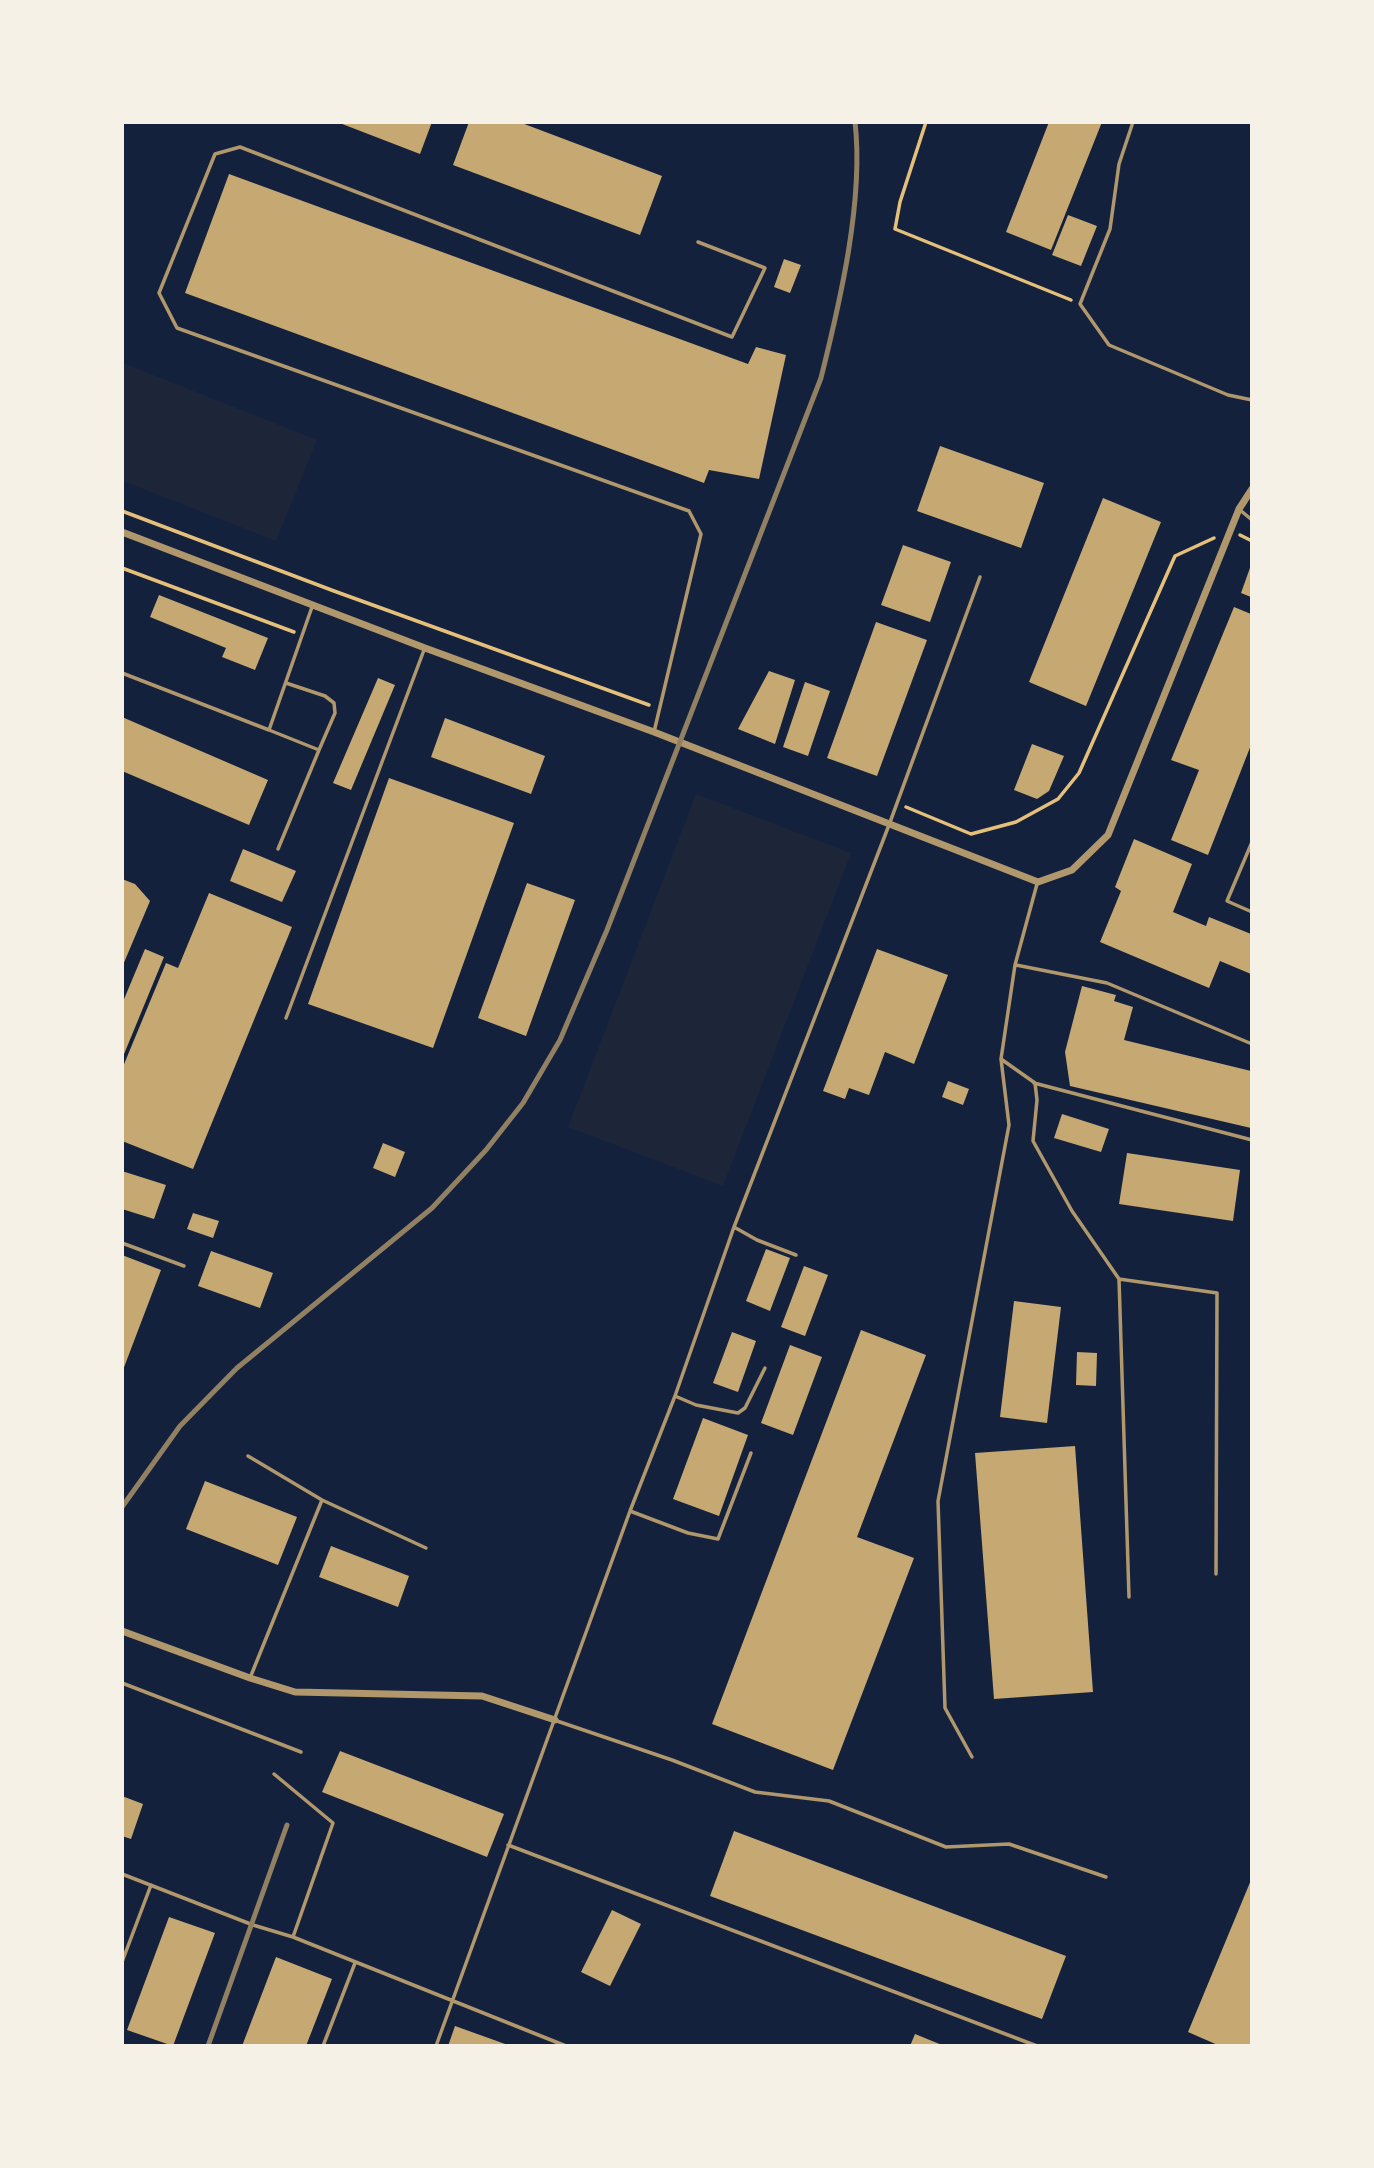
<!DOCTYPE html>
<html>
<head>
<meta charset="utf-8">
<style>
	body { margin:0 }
	#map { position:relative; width:1374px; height:2168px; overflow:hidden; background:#14213d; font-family:"Fira Sans Condensed",sans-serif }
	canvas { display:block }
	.frame { position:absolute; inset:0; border:124px solid #f6f1e7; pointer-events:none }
</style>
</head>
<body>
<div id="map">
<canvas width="1374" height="2168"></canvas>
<div class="frame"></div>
</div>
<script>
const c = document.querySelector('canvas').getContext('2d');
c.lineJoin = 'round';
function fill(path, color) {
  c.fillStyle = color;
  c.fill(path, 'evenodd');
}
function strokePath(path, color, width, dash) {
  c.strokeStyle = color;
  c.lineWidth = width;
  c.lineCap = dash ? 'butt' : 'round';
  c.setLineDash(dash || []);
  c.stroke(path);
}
const green = new Path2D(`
	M123,363L317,440L276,541L123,481Z
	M696,794L851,853L723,1186L568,1127Z`);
const building = new Path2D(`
	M337,122H432L420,154Z
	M469,122H519L662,176L640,235L453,165Z
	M1049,122H1102L1051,250L1006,232Z
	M229,174L748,364L756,347L786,355L759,479L709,470L704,483L185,293Z
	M1068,215L1097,226L1081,266L1052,255Z
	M784,259L801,265L790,293L774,287Z
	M940,446L1044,483L1021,548L917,511Z
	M1103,498L1161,522L1086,706L1029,682Z
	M903,545L951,562L930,622L881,605Z
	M1251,565V597L1241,593Z
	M159,595L268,638L255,670L222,657L226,648L150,617Z
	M1234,607L1251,614V745L1208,855L1171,840L1199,770L1171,760Z
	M876,622L927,640L877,776L827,758Z
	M769,671L795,680L775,744L738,729Z
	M378,678L395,685L351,790L333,783Z
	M805,682L830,691L808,756L783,747Z
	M122,717L268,780L249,825L122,771Z
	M445,718L545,756L531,794L431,757Z
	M1032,744L1064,756L1049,791L1037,799L1014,790Z
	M389,778L514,823L433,1048L308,1004Z
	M1134,839L1192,864L1173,912L1206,926L1209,917L1251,934V974L1220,961L1209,988L1100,942L1121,891L1115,887Z
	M243,849L296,871L282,902L230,881Z
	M122,879L135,884L150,901L123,965Z
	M527,883L575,900L526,1036L478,1018Z
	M209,893L292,927L193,1169L122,1141V1069L166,963L178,968Z
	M145,949L164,957L122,1059V1004Z
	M877,949L948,975L914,1064L885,1052L869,1095L849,1088L845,1099L823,1091Z
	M1082,986L1116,995L1114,1001L1133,1007L1124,1040L1251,1071V1128L1070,1086L1065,1052Z
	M948,1081L969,1089L963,1105L942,1097Z
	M1062,1114L1109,1129L1101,1152L1054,1138Z
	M383,1143L405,1152L395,1177L373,1168Z
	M1127,1153L1240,1170L1233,1221L1119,1204Z
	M122,1171L166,1185L154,1219L122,1209Z
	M193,1213L219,1221L213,1238L187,1229Z
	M766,1249L790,1258L770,1311L746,1301Z
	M211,1251L273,1273L260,1308L198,1286Z
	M122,1255L161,1270L123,1370H122Z
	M804,1266L828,1275L805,1336L781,1327Z
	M1014,1301L1061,1307L1047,1423L1000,1417Z
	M861,1330L926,1355L857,1537L914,1558L833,1770L712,1724Z
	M732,1332L756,1341L738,1392L713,1383Z
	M790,1345L822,1357L793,1435L761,1423Z
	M1077,1352L1097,1353L1096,1386L1076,1385Z
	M703,1418L748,1435L719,1516L673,1499Z
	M1075,1446L1093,1692L994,1699L975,1453Z
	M205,1481L297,1517L278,1565L186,1529Z
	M331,1546L409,1576L398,1607L319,1577Z
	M340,1751L504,1814L487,1857L322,1792Z
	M122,1796L143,1804L131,1839L122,1836Z
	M734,1831L1066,1956L1042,2019L710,1896Z
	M1251,1880V2046H1220L1188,2032Z
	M612,1910L641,1924L610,1986L581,1972Z
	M169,1917L215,1933L173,2046L127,2030Z
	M276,1957L332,1979L306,2046H242Z
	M455,2026L508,2045V2046H448Z
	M915,2034L942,2045V2046H910Z`);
const path = new Path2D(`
	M926,122L900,202L895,229L1071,300
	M122,511L334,591L649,705
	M1240,535L1252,541
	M122,568L294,632
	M906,807L971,834L1016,822L1058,799L1079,773L1175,556L1214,538`);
const service = new Path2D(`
	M1133,122L1119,164L1110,229L1080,304L1109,345L1228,395L1252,400
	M1240,510L1252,520
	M122,673L269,730L312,607
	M286,683L325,696L334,703L335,713L319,750
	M269,730L319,750L278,849
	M654,732L701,534L689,511L177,328L159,293L215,154L240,147L732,337L765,268L698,242
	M1252,842L1227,901L1252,912
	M1016,965L1107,983L1252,1044
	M286,1018L424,650
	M1001,1059L1035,1083L1037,1100L1033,1141L1072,1211L1119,1279L1129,1597
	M1034,1083L1252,1140
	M734,1227L757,1240L796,1255
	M122,1243L184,1266
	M1119,1279L1217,1293L1216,1574
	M675,1396L696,1405L738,1413L745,1408L765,1368
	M248,1456L322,1500L250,1678
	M322,1500L426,1548
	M630,1511L688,1533L718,1539L751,1453
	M122,1683L301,1752
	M557,1721L672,1760L755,1792L829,1801L946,1847L1009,1844L1106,1877
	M972,1757L945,1708L938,1501L1009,1125L1001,1059L1015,965L1037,884
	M274,1774L333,1823L293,1937
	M508,1845L1037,2046
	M122,1874L253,1925L293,1937L566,2046
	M122,1962L151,1885
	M323,2046L355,1963
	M436,2046L630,1511L675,1396L734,1227L889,825L980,577`);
const minor = new Path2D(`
	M122,532L425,648L654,732L1038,882L1072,870L1108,835L1239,509L1252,489
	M122,1631L250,1678L295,1692L482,1696L555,1720`);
const rail = new Path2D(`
	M122,1507L180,1426L237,1368L432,1208L486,1150L523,1103L560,1040L607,930L821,378C840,302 864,200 855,122
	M208,2046L287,1825`);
fill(green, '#1d2539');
fill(building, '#c6a872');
strokePath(path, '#e5c07b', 3.5);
strokePath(service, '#b1986c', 3.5);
strokePath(minor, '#b1986c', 7);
strokePath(rail, '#918062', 5);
</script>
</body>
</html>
